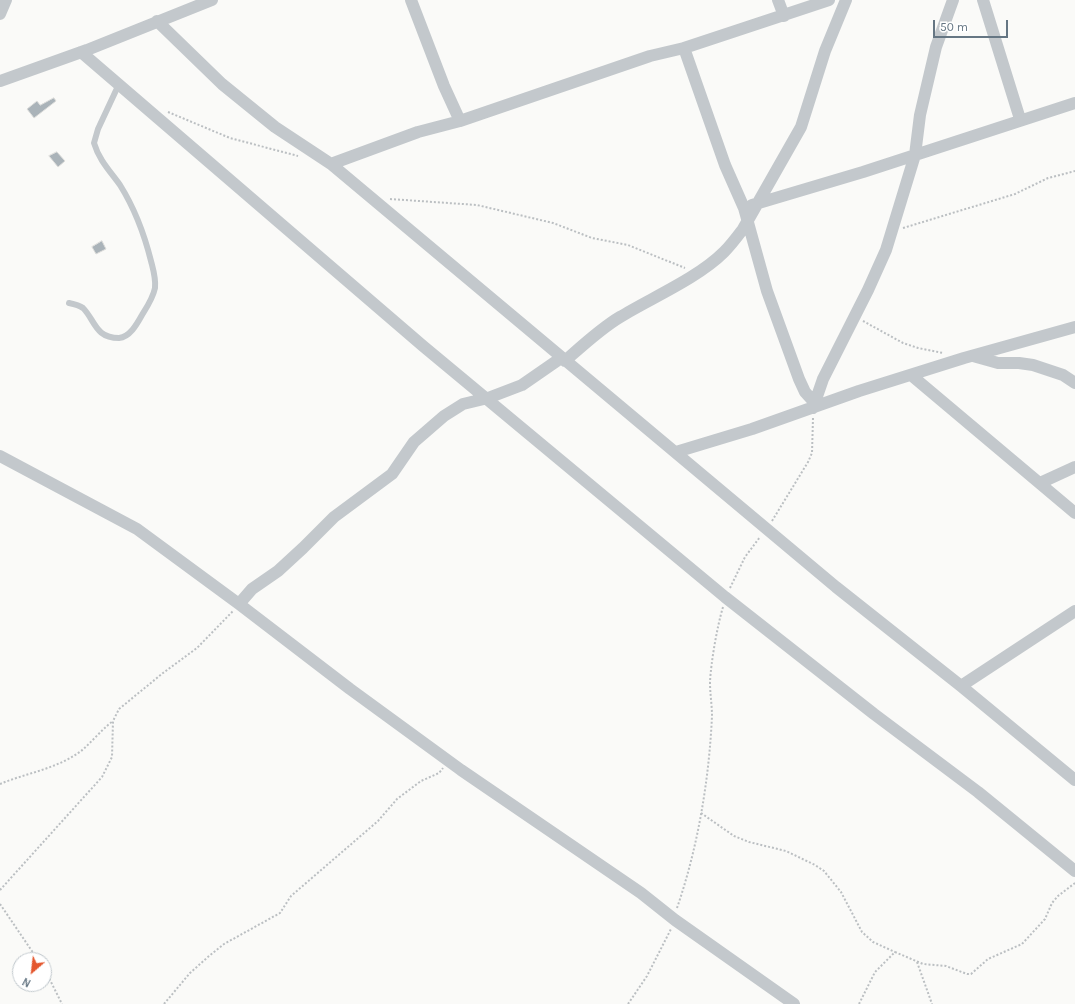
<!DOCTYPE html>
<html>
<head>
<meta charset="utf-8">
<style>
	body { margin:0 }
	#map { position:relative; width:1075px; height:1004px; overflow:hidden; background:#fafaf8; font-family:Karla,sans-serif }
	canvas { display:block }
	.north { position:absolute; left:12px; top:952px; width:40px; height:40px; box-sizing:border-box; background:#fff; border:1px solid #c1c8cd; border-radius:50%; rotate:208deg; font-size:11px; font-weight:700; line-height:16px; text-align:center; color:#657683 }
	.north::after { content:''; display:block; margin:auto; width:14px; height:18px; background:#e4572e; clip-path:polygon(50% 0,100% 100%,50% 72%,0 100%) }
	.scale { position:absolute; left:933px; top:20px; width:75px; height:18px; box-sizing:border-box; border:2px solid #657683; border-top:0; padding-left:5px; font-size:12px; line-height:14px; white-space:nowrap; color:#657683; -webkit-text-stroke:3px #fff; paint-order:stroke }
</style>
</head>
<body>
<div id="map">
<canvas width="1075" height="1004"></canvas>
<div class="north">N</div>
<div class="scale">50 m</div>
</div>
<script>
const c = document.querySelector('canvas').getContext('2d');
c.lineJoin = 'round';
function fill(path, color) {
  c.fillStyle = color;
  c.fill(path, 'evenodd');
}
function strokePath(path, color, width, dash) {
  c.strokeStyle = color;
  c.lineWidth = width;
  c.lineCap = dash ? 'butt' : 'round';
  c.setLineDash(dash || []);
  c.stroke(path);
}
const building = new Path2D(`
	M54,98L56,101L34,118L27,109L37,101L40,105Z
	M57,152L65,161L58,167L49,156Z
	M102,241L106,249L96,254L92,247Z`);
const path = new Path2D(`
	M168,112L230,138L298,156
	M390,199L477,205L553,223L592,238L628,245L685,268
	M903,228L1015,194L1048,178L1075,171
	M863,321L903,343L918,348L943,353
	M772,521L808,462L812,453L813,418
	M730,588L745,557L760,537
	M0,784C26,773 57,769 81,751C92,742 101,730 113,721
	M701,813L734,836L749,842L786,851L815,865L824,871L841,892L862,932L873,942L895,952
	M0,890L102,777L112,757L113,721L119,709L163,673L197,648L233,611
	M0,904L38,960
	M677,908C698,847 709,780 712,716C712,705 710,694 710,682C711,662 717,627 723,607
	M917,962L932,1004
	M44,968L62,1004
	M164,1004L190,973L209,956L224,944L280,913L291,896L378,821L397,799L421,781L439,773L443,768
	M628,1004L647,976L671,929
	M859,1004L875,972L895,952L923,964L946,966L967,974H971L988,959L1022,944L1045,919L1052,903L1058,896L1075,883`);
const service = new Path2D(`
	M69,303C74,304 79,305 83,308C95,320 95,338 119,338C130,337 137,324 142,315C147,307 153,298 155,288C156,278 153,269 151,261C144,233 135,209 120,185C110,171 99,160 94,143L98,129L119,84`);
const minor = new Path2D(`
	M411,0L444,86L460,121
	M778,0L784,16
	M983,0L1020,119
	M0,14L6,0
	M157,21L222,84L275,127L331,164L836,587L961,686L1075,780
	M684,48L725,165L744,208L767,291L799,379L805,392L814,402
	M81,52L423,346L725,597L874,714L978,792L1075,871
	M0,81L87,50L212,0
	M331,164L418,132L460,121L650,56L684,48L829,0
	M752,205L863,172L1075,103
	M973,356L998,363H1019L1033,365L1063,375L1075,383
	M565,361C582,346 600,329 620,317C651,298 698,278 724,252C731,245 737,237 743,229L801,127L825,51L846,0
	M911,375L1075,513
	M813,408L823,379L868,290L886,250L915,155L920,115L936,47L953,0
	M676,452L752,429L859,391L964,358L1075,327
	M0,456L137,529L239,604L350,689L461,770L641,893L675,920L794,1004
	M1040,483L1075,467
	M239,604L252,589L278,571L303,548L334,517L392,474L414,442L444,416L463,404L488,398L522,385L561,358
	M961,686L1075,611`);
fill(building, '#aab3b9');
strokePath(building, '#dcdcda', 1);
strokePath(path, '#bbbfc2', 2, [2, 2]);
strokePath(service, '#c3c8cc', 6);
strokePath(minor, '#c3c8cc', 12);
</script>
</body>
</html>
